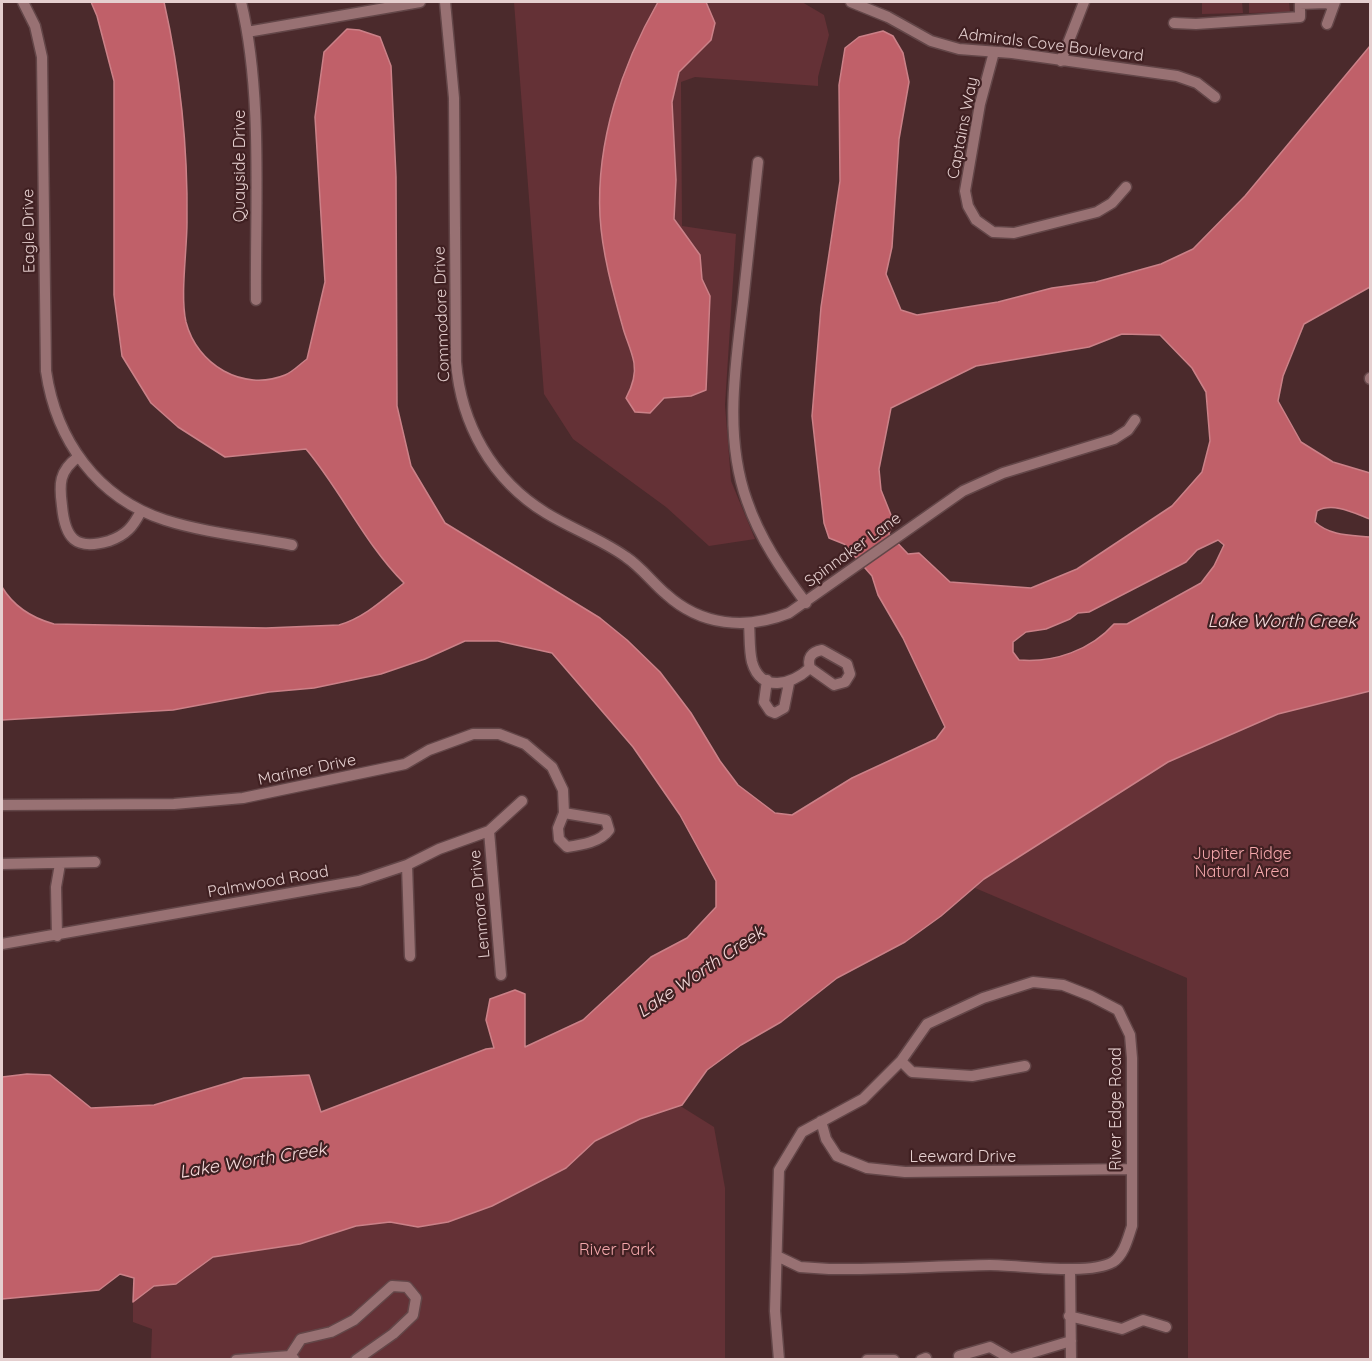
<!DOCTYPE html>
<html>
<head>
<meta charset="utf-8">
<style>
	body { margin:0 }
	#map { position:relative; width:1372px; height:1361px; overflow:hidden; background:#4b2a2c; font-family:Quicksand,sans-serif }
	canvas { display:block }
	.frame { position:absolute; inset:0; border:3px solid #e5cfcf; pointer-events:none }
</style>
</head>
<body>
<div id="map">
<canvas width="1372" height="1361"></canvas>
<div class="frame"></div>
</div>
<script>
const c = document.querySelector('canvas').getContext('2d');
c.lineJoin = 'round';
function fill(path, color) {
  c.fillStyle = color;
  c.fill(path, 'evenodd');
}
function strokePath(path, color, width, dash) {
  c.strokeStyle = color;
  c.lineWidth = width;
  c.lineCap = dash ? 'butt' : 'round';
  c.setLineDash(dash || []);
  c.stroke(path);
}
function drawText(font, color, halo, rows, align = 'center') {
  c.font = font + ' Quicksand,sans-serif';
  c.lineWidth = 4.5;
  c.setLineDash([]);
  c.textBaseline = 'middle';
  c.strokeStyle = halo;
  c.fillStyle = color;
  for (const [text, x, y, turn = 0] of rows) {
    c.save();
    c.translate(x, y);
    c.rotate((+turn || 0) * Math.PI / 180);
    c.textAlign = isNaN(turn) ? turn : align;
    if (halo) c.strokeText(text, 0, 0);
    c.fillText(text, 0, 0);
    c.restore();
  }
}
const green = new Path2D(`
	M514,2H802L824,15L829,35L818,77V86L695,77L681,82L682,226L736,234L725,405L731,481L755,539L709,546L666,507L573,439L544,394Z
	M1202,2H1242L1243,13L1202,14Z
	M1249,2H1289L1290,12L1249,13Z
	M1370,678V1359H1188L1187,978L968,885L1201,739Z
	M674,1102L714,1127L725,1188V1359H151L152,1329L133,1322V1302L154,1283L214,1253L584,1142Z`);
const water = new Path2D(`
	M91,2H164C181,77 188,145 187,222C187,251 180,296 186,322C197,365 243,392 285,375C293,372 300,364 307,359L325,282L315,117L324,52L347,29L359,30L380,37L391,66L396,177L397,406L411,466L445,523L600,618L627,640L660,672L691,713L720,761L738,785L775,813L792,815L852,778L936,739L945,727L903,638L878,595L872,576L844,544L829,538L824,523L812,416L821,307L840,181L839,85L845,48L859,37L883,31L893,36L903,53L909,82L899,139L892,247L886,274L901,310L917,315L998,302L1052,288L1096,282L1161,264L1193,249L1245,196L1370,46V287L1304,324L1283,376L1278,401L1301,442L1333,462L1370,473V519C1354,513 1333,502 1317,511L1315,522C1330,536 1351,535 1370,537V691L1278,714L1168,762L984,879L941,916L905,942L837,978L781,1022L741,1045L707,1070L682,1105L640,1119L595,1141L566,1168L492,1206L448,1222L418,1227L390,1222L356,1226L300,1244L213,1257L176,1284L154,1286L133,1302L134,1278L120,1274L99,1290L2,1299V1077L27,1074L50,1075L91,1108L154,1105L244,1078L309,1075L321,1112L486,1049L494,1048L486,1020L490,999L515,990L525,994V1047L583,1020L651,957L687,938L716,907V881L680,815L633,747L552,653L498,641H465L425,659L381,674L314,688L269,692L173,710L2,720V587C14,607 32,618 54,624L266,628L339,625C364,618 384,599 404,583C364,543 342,492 306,449L225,457L178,427L151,403L122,356L114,295V81L97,16ZM1122,334L1160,335L1192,368L1206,392L1210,441L1202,472L1172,506L1077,569L1031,588L950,582L919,553L908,554L889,534L893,520L881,490L879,469L891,408L976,366L1089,347ZM1218,540L1224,545L1214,566L1201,583L1127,624H1114C1091,650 1054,663 1019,660L1013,652V642L1026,632L1046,629L1070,619L1078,613L1089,612L1186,562L1197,550Z
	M658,2H706L715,23L711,40L679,72L672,102L676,180L674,219L700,255L702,279L710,296L706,390L691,396L664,398L650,413L635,412L626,398C632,387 636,375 634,363C632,351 626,339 623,328C613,292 602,253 600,216C596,141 622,65 658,2Z`);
const minor = new Path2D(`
	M23,2L35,26L42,57L46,371C56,440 97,498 165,520C206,533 251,537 292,545
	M241,2C263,93 255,206 256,300
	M445,2L454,98L456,362C461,424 492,480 546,513C572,529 601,539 626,557C641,567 652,582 666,594C701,626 746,630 789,613L963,491L1003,473L1114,439L1128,430L1135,420
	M851,2L888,17L931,41L959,49L1012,53L1177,76L1197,83L1215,97
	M1174,23L1196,24L1300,17V4L1326,3L1333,6
	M1327,24L1335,2
	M247,32L420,2
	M994,52L980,104L965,191L968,206L976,220L993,232L1014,233L1097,212L1112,203L1126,187
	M1061,61L1084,2
	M758,162C753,209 748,255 743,302C735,368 724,437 747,501C760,539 782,571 806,603
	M1370,379V378
	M78,457C59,471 59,484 62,506C65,538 75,551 109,541C126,535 133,527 141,511
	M749,624C750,636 749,650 752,662C761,694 792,684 810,668
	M822,650L847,664L850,674L845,682L834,685L810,668C807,658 811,652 822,650Z
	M767,680L764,702L770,711L775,713L784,708L789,683
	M2,805L174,804L243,798L405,764L429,750L473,734H499L525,744L552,767L563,790L564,813L558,828L559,839L567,847C581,845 601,842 609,830L606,820L564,813
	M489,831L501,975
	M2,864L95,862
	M407,865L410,956
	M57,936L56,887L60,864
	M2,944L359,881L407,865L439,849L489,831L522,801
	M901,1061L912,1072L972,1076L1025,1066
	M821,1121L826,1139L837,1156L867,1168L905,1172L1131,1169
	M777,1256L800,1267L829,1269C883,1270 936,1266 990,1265C1020,1265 1088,1276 1113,1262C1124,1255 1128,1238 1132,1226V1058L1130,1035L1118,1010L1091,996L1063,985L1033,982L983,998L927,1024L901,1061L863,1099L802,1132L779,1170L775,1311L779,1360
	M1070,1269L1071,1360
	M1069,1316L1122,1329L1143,1320L1166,1327
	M290,1356L301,1339L331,1332L354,1320L392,1286L407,1287L416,1298L413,1315L393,1334L356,1360
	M959,1356L990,1347L1011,1359L1071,1341
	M236,1360L290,1356L294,1359
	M867,1360H894
	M921,1360L926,1358`);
const streetNames = [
	["Admirals Cove Boulevard",1051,45,7],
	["Captains Way",963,128,-79],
	["Quayside Drive",240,166,-90],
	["Eagle Drive",29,231,-91],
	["Commodore Drive",442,314,-92],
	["Spinnaker Lane",853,550,-36],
	["Mariner Drive",307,770,-12],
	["Palmwood Road",268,882,-10],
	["Lenmore Drive",480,904,-95],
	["River Edge Road",1116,1109,-90],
	["Leeward Drive",963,1157]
];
const parkNames = [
	["Jupiter Ridge",1242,854],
	["Natural Area",1242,872],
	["River Park",617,1250]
];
const waterNames = [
	["Lake Worth Creek",1282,622],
	["Lake Worth Creek",701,972,-34],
	["Lake Worth Creek",253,1161,-9]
];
fill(green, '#643136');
fill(water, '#c06069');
strokePath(water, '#cb8188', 1.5);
strokePath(minor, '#634648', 13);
strokePath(minor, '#987173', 10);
drawText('16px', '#e5cfcf', '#402022', streetNames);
drawText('16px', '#f5a8ac', '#402022', parkNames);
drawText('italic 18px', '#f5dadb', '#402022', waterNames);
</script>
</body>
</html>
